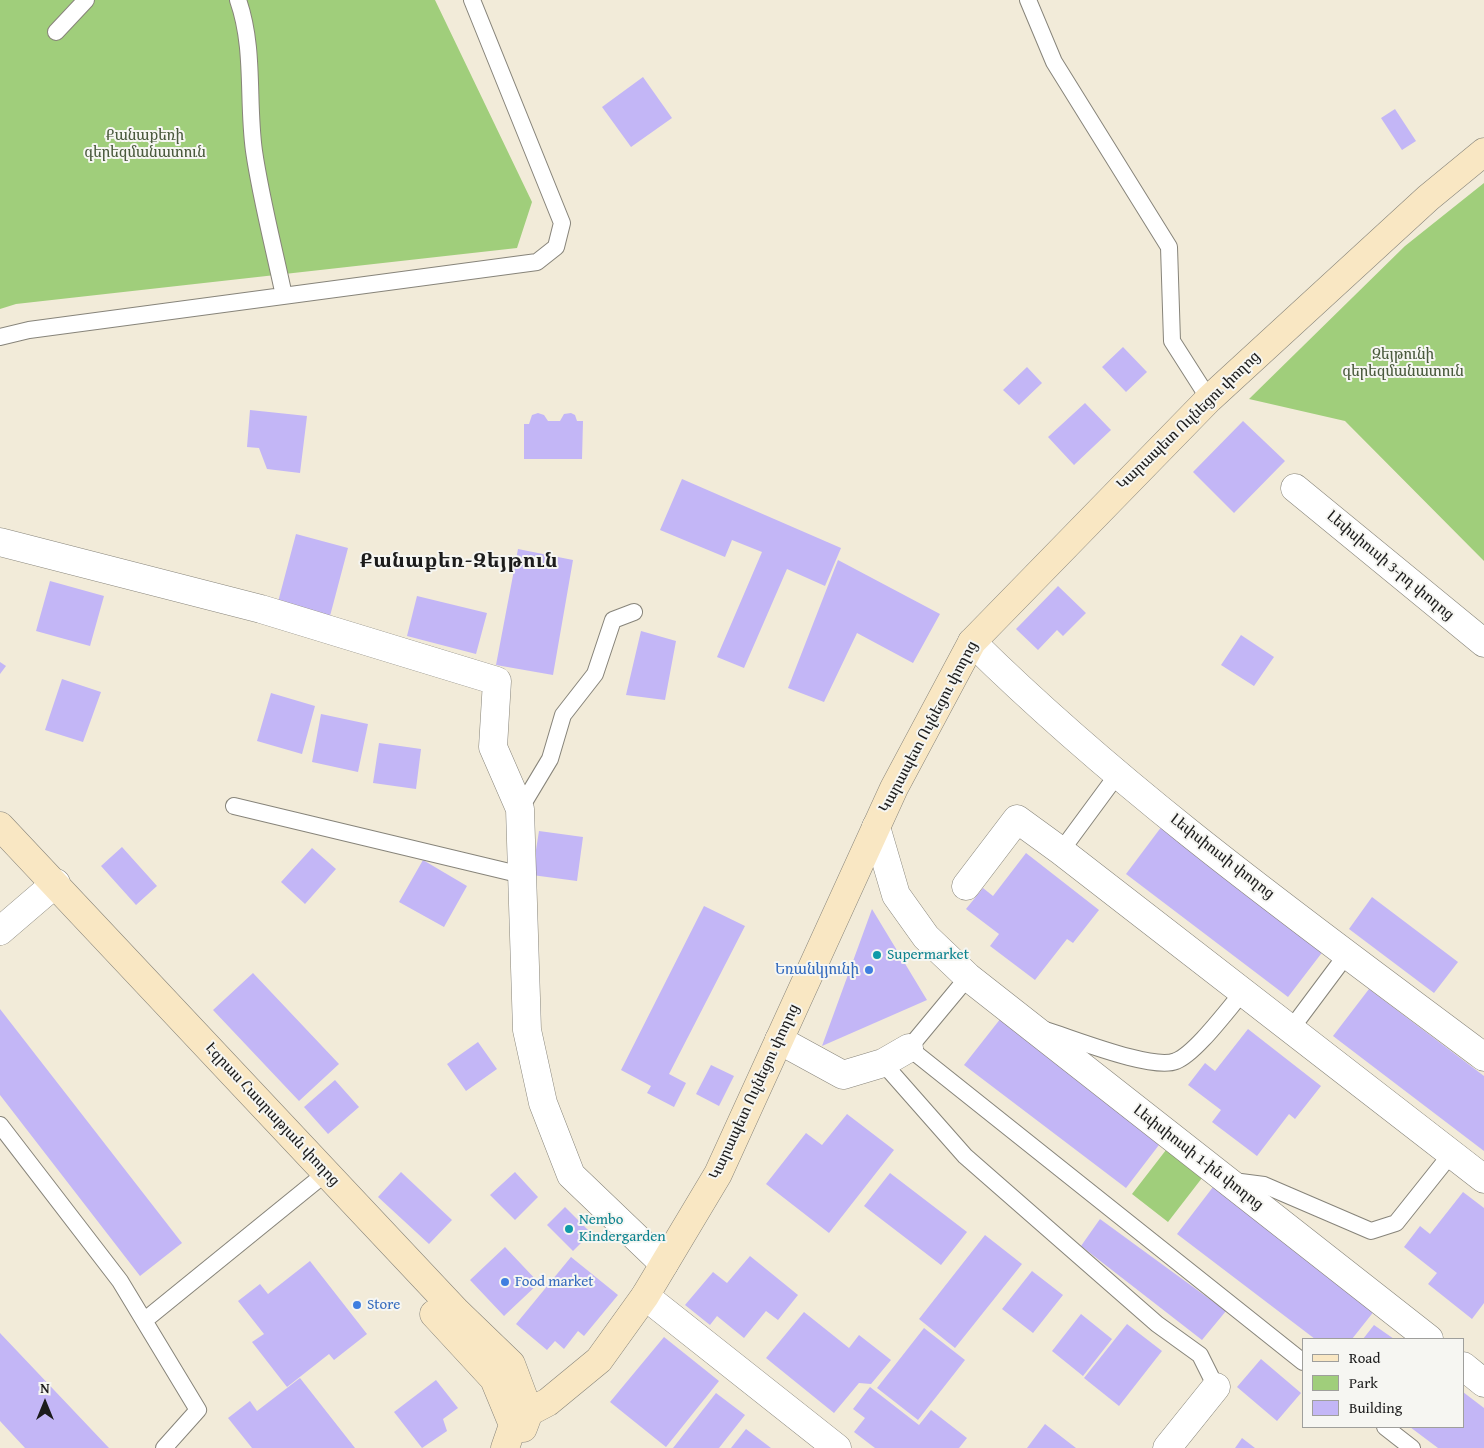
<!DOCTYPE html>
<html>
<head>
<meta charset="utf-8">
<style>
	body { margin:0 }
	#map { position:relative; width:1484px; height:1448px; overflow:hidden; background:#f2ebd9; font-family:"Gentium Book Plus",serif }
	canvas { display:block }
	.legend { position:absolute; left:1302px; top:1338px; width:162px; height:90px; box-sizing:border-box; background:#f6f6f2; border:1px solid #9f9f9c; margin:0; padding:6px 9px; list-style:none; font-size:15px; color:#1c1c1c }
	.legend li { display:flex; align-items:center; gap:10px; height:25px }
	.legend b { width:25px; border:1px solid #9f9f9c }
	.north { position:absolute; left:20px; top:1378px; width:50px; height:50px; -webkit-text-stroke:4px #f6f6f2; paint-order:stroke; rotate:0deg; font-size:14px; font-weight:700; line-height:20px; text-align:center; color:#1c1c1c }
	.north::after { content:''; display:block; margin:auto; width:18px; height:22px; background:#1c1c1c; clip-path:polygon(50% 0,100% 100%,50% 72%,0 100%) }
</style>
</head>
<body>
<div id="map">
<canvas width="1484" height="1448"></canvas>
<ul class="legend">
<li><b style="height:6px;background:#f9e7c3"></b>Road</li>
<li><b style="height:14px;background:#a0ce7b"></b>Park</li>
<li><b style="height:14px;background:#c3b6f6"></b>Building</li>
</ul>
<div class="north">N</div>
</div>
<script>
const c = document.querySelector('canvas').getContext('2d');
c.lineJoin = 'round';
function fill(path, color) {
  c.fillStyle = color;
  c.fill(path, 'evenodd');
}
function strokePath(path, color, width, dash) {
  c.strokeStyle = color;
  c.lineWidth = width;
  c.lineCap = dash ? 'butt' : 'round';
  c.setLineDash(dash || []);
  c.stroke(path);
}
function drawText(font, color, halo, rows, align = 'center') {
  c.font = font + ' "Gentium Book Plus","Noto Serif Armenian",serif';
  c.lineWidth = 4;
  c.setLineDash([]);
  c.textBaseline = 'middle';
  c.strokeStyle = halo;
  c.fillStyle = color;
  for (const [text, x, y, turn = 0] of rows) {
    c.save();
    c.translate(x, y);
    c.rotate((+turn || 0) * Math.PI / 180);
    c.textAlign = isNaN(turn) ? turn : align;
    if (halo) c.strokeText(text, 0, 0);
    c.fillText(text, 0, 0);
    c.restore();
  }
}
const green = new Path2D(`
	M0,0H435L532,202L517,248L16,304L0,309Z
	M1484,183V561L1345,421L1249,399L1405,246Z
	M1166,1150L1202,1178L1168,1222L1132,1194Z`);
const building = new Path2D(`
	M643,77L672,118L631,147L602,107Z
	M1395,109L1416,141L1402,150L1381,118Z
	M1123,347L1147,372L1126,392L1102,367Z
	M1027,367L1042,383L1019,405L1003,390Z
	M1085,403L1111,430L1074,465L1048,437Z
	M250,410L307,416L300,473L267,469L259,448L247,447Z
	M538,413L544,415L548,421H560L564,414L571,413L575,415L577,421H583L582,459H524V424H529L532,415Z
	M1243,421L1285,461L1234,513L1193,472Z
	M682,479L841,548L825,586L787,569L744,668L717,657L762,552L732,540L725,557L660,530Z
	M296,534L348,548L330,616L278,602Z
	M518,549L573,560L553,675L496,665Z
	M838,560L940,614L913,663L857,633L824,702L788,688Z
	M50,581L104,596L90,646L36,631Z
	M1058,586L1086,613L1063,636L1057,630L1038,650L1016,629Z
	M417,596L487,613L476,654L407,636Z
	M641,631L676,641L665,700L626,695Z
	M1241,635L1274,657L1254,686L1221,665Z
	M0,662L6,666L0,674Z
	M62,679L101,692L83,742L45,730Z
	M271,693L315,706L302,754L257,741Z
	M321,714L368,724L358,772L312,762Z
	M379,743L421,749L416,789L373,783Z
	M1162,826L1324,950L1288,997L1126,874Z
	M539,831L583,837L577,881L532,875Z
	M122,847L157,886L136,905L101,866Z
	M312,848L336,869L305,904L281,882Z
	M1026,853L1099,910L1073,943L1067,939L1035,980L990,946L999,934L966,909L983,888L993,896Z
	M423,860L467,886L444,927L399,902Z
	M1372,897L1458,962L1434,993L1349,929Z
	M704,906L745,926L669,1074L686,1083L674,1107L647,1093L651,1086L621,1070Z
	M872,909L927,1000L822,1046Z
	M253,973L339,1064L299,1101L213,1010Z
	M1369,989L1484,1076V1151L1333,1036Z
	M0,1009L182,1243L140,1276L0,1095Z
	M1001,1018L1162,1141L1126,1188L964,1065Z
	M1248,1029L1321,1086L1295,1119L1289,1114L1257,1156L1212,1122L1221,1110L1188,1085L1205,1063L1215,1071Z
	M478,1042L497,1069L466,1091L447,1064Z
	M711,1065L734,1076L719,1106L696,1094Z
	M335,1080L359,1107L328,1134L304,1107Z
	M847,1114L894,1150L829,1233L766,1184L806,1133L822,1145Z
	M401,1172L452,1220L429,1244L378,1197Z
	M515,1172L538,1197L515,1220L490,1195Z
	M890,1173L967,1232L941,1265L864,1206Z
	M1213,1187L1375,1310L1352,1339H1315L1177,1234Z
	M1463,1192L1484,1208V1303L1472,1319L1428,1284L1437,1273L1404,1247L1420,1226L1430,1234Z
	M565,1207L591,1233L573,1251L547,1225Z
	M1100,1219L1226,1311L1202,1340L1081,1246Z
	M985,1235L1022,1264L955,1348L919,1319Z
	M505,1247L539,1283L504,1316L470,1280Z
	M750,1256L798,1295L778,1320L766,1311L744,1338L717,1316L710,1325L685,1305L713,1272L727,1283Z
	M571,1257L618,1295L584,1336L578,1331L564,1349L555,1341L547,1350L516,1324Z
	M310,1261L367,1334L334,1360L329,1354L287,1387L252,1342L264,1334L238,1301L260,1284L268,1294Z
	M1032,1271L1063,1295L1033,1333L1002,1309Z
	M804,1312L849,1348L859,1335L891,1360L871,1384L859,1383L834,1413L766,1358Z
	M1081,1314L1112,1339L1083,1376L1052,1351Z
	M1127,1324L1162,1351L1119,1406L1084,1378Z
	M1374,1325L1394,1339H1363Z
	M924,1328L965,1360L918,1420L877,1388Z
	M0,1333L109,1448H25L0,1421Z
	M664,1337L719,1381L666,1447L610,1402Z
	M1261,1359L1301,1393L1277,1421L1237,1387Z
	M300,1378L355,1448H252L228,1418L250,1401L257,1411Z
	M436,1380L458,1408L443,1419L447,1431L422,1448L394,1412Z
	M870,1387L919,1425L931,1410L967,1438L959,1448H875L854,1432L865,1418L853,1409Z
	M1463,1392L1484,1408V1448H1438L1410,1427H1463Z
	M716,1393L745,1415L719,1448H673Z
	M1045,1424L1076,1448H1027Z
	M746,1429L771,1448H731Z
	M1242,1438L1255,1448H1235Z`);
const lane = new Path2D(`
	M238,0C255,48 247,101 254,151C261,199 274,248 284,296
	M1028,0L1054,62L1169,247L1172,341L1209,399
	M56,32L86,0
	M0,337L29,330L537,262L556,247L562,223L472,0
	M234,806L522,875
	M520,809L550,759L563,715L595,674L613,620L634,612
	M1061,851L1117,775
	M968,977L909,1048L1303,1362
	M1291,1029L1347,954
	M1045,1030C1072,1038 1153,1071 1176,1061C1196,1053 1228,1009 1243,992
	M883,1063L965,1156L1157,1324L1200,1355L1216,1387
	M0,1125L120,1281L198,1410L164,1448
	M1233,1181L1264,1185L1371,1231L1396,1223L1451,1154
	M145,1320L326,1173
	M1385,1427L1412,1448`);
const street = new Path2D(`
	M1295,488L1484,643
	M0,542L261,609L497,681L493,747L520,809L527,1030L543,1103L571,1175L664,1264
	M972,642C1128,796 1308,925 1484,1057
	M876,827L896,895L926,937L968,977L1429,1339
	M966,886L1017,819L1061,851L1484,1179
	M0,931L56,883
	M779,1040L843,1075L883,1063L909,1048
	M645,1296L837,1448
	M1463,1366L1484,1383
	M1167,1448L1216,1387`);
const secondary = new Path2D(`
	M0,826L456,1311L511,1364L529,1412L523,1428
	M434,1314L494,1379L513,1425
	M505,1448L513,1425L529,1412L548,1402L599,1360L645,1296L718,1174L894,788L972,642L1209,399L1428,198L1484,152`);
const markers = [
	[877,955,5,"#0f9aa8"],
	[869,970,5,"#3f7fe0"],
	[569,1229,5,"#0f9aa8"],
	[505,1282,5,"#3f7fe0"],
	[357,1305,5,"#3f7fe0"]
];
const parkNames = [
	["Քանաքեռի",145,136],
	["գերեզմանատուն",145,153],
	["Զեյթունի",1403,355],
	["գերեզմանատուն",1403,372]
];
const streetNames = [
	["Կարապետ Ուլնեցու փողոց",1189,421,-44],
	["Լեփսիուսի 3-րդ փողոց",1390,566,40],
	["Կարապետ Ուլնեցու փողոց",929,727,-62],
	["Լեփսիուսի փողոց",1222,857,38],
	["Կարապետ Ուլնեցու փողոց",755,1092,-65],
	["Էզրաս Հասրաթյան փողոց",272,1115,47],
	["Լեփսիուսի 1-ին փողոց",1198,1158,38]
];
const cultureNames = [
	["Supermarket",887,955],
	["Nembo",579,1220],
	["Kindergarden",579,1237]
];
const shopNames = [
	["Եռանկյունի",859,970,"right"],
	["Food market",515,1282],
	["Store",367,1305]
];
const districtNames = [
	["Քանաքեռ-Զեյթուն",459,562]
];
fill(green, '#a0ce7b');
fill(building, '#c3b6f6');
strokePath(lane, '#87847a', 18);
strokePath(street, '#87847a', 29);
strokePath(secondary, '#87847a', 29);
strokePath(lane, '#fff', 16);
strokePath(street, '#fff', 28);
strokePath(secondary, '#f9e7c3', 28);
for (const [x, y, r, color] of markers) {
  const dot = new Path2D();
  dot.arc(x, y, r, 0, 2 * Math.PI);
  c.fillStyle = color;
  c.fill(dot);
  strokePath(dot, '#f6f6f2', 2);
}
drawText('15px', '#4a5a3d', '#f6f6f2', parkNames);
drawText('15px', '#1c1c1c', '#f6f6f2', streetNames);
drawText('15px', '#0d838f', '#f6f6f2', cultureNames, 'left');
drawText('15px', '#366cbe', '#f6f6f2', shopNames, 'left');
c.letterSpacing = '1px';
drawText('bold 20px', '#1c1c1c', '#f6f6f2', districtNames);
c.letterSpacing = '0px';
</script>
</body>
</html>
